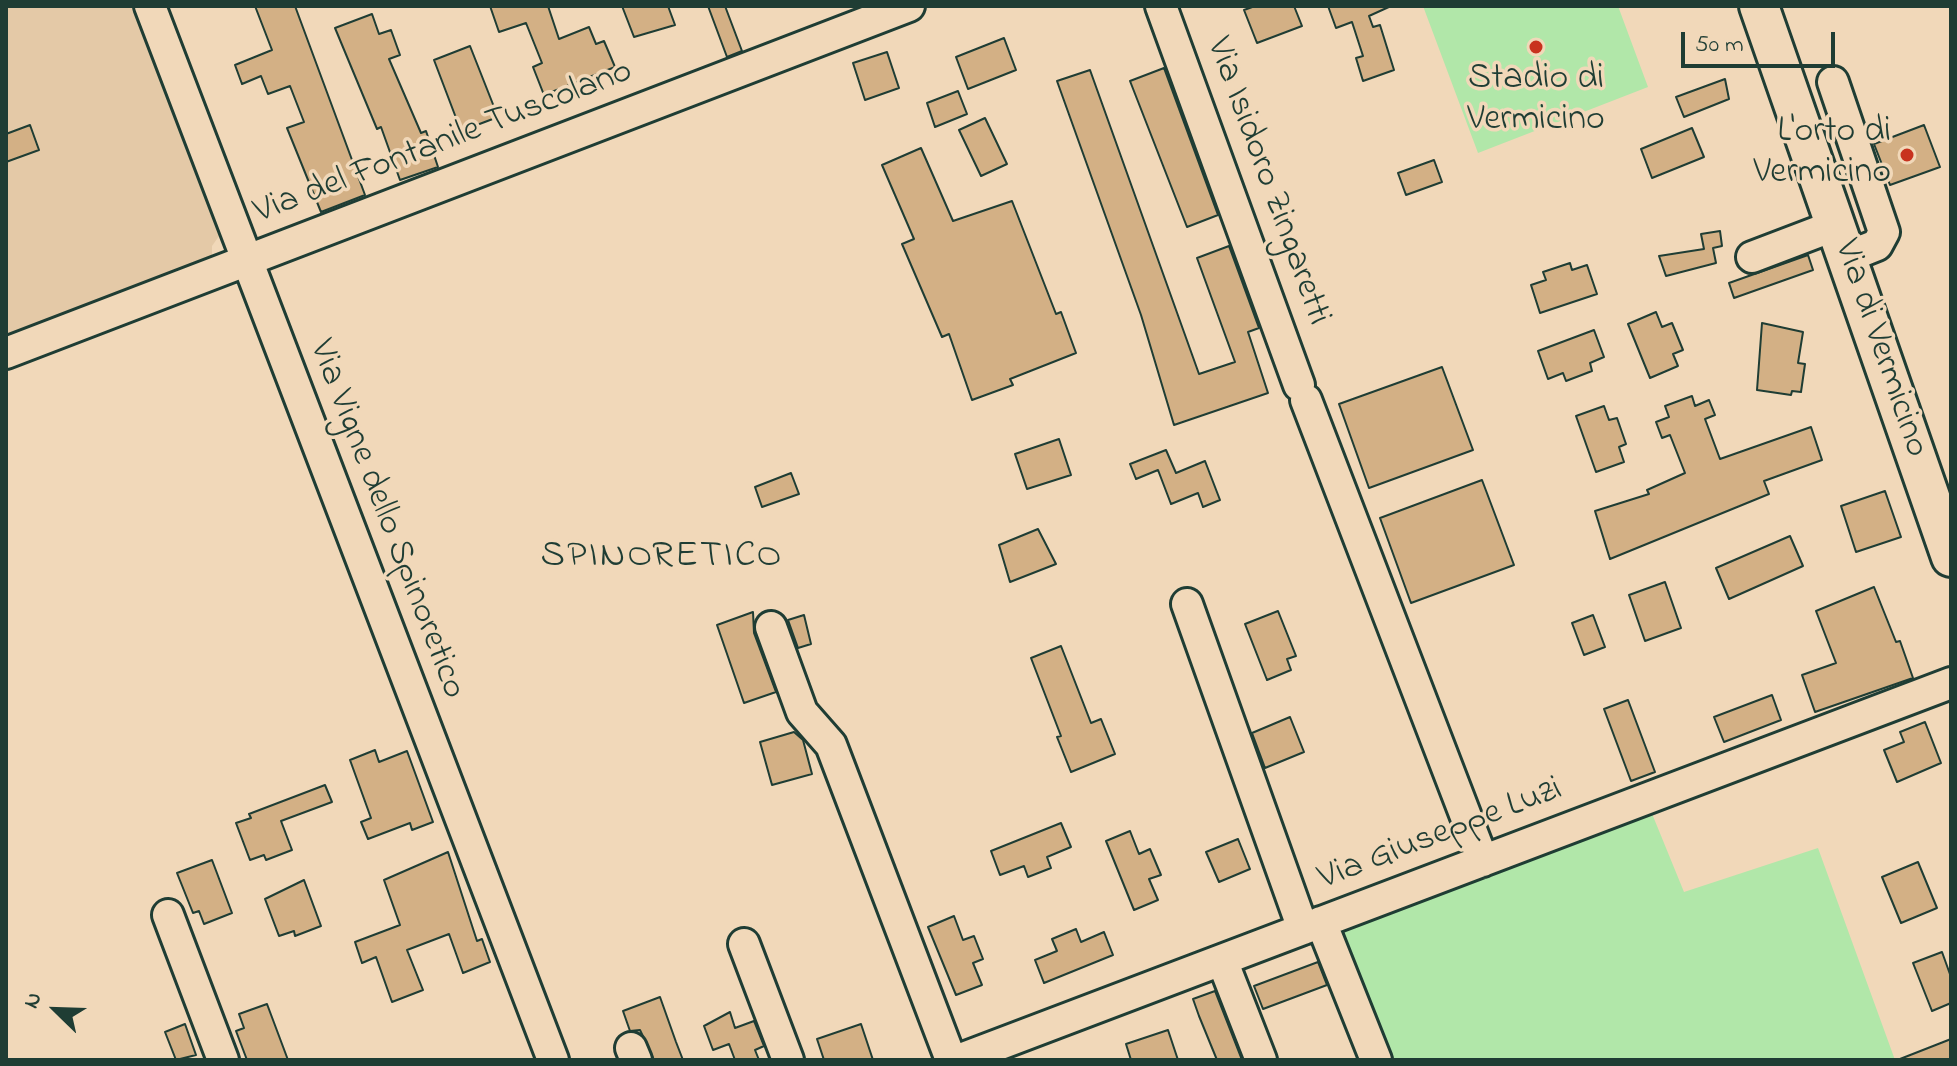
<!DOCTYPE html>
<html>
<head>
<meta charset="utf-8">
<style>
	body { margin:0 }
	#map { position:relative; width:1957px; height:1066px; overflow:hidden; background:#f1d8b9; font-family:"Indie Flower",sans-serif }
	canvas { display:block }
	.frame { position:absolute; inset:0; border:8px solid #1f3d34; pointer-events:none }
	.north { position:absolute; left:16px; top:970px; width:80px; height:80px; -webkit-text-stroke:6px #f1d8b9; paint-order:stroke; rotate:293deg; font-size:22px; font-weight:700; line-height:32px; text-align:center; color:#1f3d34 }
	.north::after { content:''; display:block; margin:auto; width:28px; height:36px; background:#1f3d34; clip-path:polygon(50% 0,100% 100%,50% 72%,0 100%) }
	.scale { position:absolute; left:1681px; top:32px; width:154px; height:36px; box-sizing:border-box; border:4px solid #1f3d34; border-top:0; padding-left:10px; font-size:24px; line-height:28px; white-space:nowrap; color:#1f3d34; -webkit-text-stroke:6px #f1d8b9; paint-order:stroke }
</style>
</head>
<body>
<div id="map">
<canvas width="1957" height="1066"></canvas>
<div class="frame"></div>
<div class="north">N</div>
<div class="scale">50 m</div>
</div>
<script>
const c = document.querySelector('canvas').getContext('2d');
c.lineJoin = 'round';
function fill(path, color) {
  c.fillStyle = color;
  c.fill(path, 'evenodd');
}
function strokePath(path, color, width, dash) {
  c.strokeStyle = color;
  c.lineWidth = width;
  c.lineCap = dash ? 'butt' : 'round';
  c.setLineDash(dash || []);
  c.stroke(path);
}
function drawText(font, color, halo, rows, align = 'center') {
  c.font = font + ' "Indie Flower",sans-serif';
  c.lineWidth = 7;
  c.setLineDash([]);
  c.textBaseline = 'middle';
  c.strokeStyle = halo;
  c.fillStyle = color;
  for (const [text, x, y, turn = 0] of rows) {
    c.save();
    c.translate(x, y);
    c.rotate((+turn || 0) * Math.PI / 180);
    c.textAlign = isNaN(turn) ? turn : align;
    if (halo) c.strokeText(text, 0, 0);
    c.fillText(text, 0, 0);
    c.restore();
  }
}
const built = new Path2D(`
	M6,6H138L224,229L212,246V265L6,340Z`);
const green = new Path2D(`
	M1423,6H1618L1648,87L1478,153Z
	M1646,799L1684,892L1818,848L1895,1060H1376L1321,922Z`);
const building = new Path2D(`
	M255,6H295L365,195L321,212L287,128L304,122L290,86L268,94L261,76L242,84L235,65L272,50Z
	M490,6H548L559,39L589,27L596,44L604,41L615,67L544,95L533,67L542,63L526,23L499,32Z
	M622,6H668L675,25L634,37Z
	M708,6H725L742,51L727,57Z
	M1255,6H1294L1302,26L1257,43L1244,10Z
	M1328,6H1391L1369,16L1373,27L1380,25L1394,70L1363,81L1356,58L1363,56L1352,22L1336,28Z
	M372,14L379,34L391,30L400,55L389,59L421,133L426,131L438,167L400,180L381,127L377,129L335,28Z
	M1004,38L1016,70L968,89L956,57Z
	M470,46L498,117L461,131L434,60Z
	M887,52L899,88L865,100L853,63Z
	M1164,68L1218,215L1187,227L1130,81Z
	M1090,70L1199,374L1235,362L1197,258L1229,246L1259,328L1248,332L1268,393L1174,425L1141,315L1057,81Z
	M1725,79L1729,99L1684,117L1676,97Z
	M958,91L967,114L935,127L927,103Z
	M985,118L1007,164L981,176L959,130Z
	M30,125L39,150L6,162V134Z
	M1924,125L1940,167L1890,185L1874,144Z
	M1692,128L1704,157L1652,178L1641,149Z
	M921,148L953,221L1012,201L1056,314L1061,312L1076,353L1010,379L1013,385L972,400L949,334L942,337L902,244L914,239L882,165Z
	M1434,160L1442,182L1406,195L1398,173Z
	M1720,231L1722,246L1713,248L1716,263L1666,276L1659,256L1704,249L1701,234Z
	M1808,255L1813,270L1734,298L1729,283Z
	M1570,263L1572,270L1587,265L1597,294L1540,313L1531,285L1546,280L1543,272Z
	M1656,312L1662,327L1672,323L1683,350L1673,354L1678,366L1650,378L1628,324Z
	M1762,323L1803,332L1798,363L1805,364L1801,392L1792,391L1791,395L1757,390Z
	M1594,330L1604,357L1590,363L1592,371L1566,381L1563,373L1548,379L1538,351Z
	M1442,367L1473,450L1369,488L1339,404Z
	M1692,396L1695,406L1709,400L1715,415L1705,419L1720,459L1811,427L1822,460L1764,481L1769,494L1610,559L1595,511L1649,494L1647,490L1685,473L1670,435L1662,438L1656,422L1669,417L1665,406Z
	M1604,406L1609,420L1617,418L1626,444L1619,447L1624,462L1596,472L1576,416Z
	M1059,439L1071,475L1027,489L1015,454Z
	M1166,450L1176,473L1205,461L1220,500L1203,507L1198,493L1171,504L1158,470L1136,479L1130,464Z
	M791,473L799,494L762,507L755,487Z
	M1482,480L1514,565L1411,603L1380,518Z
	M1885,491L1901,537L1856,552L1841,506Z
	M1038,529L1056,564L1010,582L999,545Z
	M1790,536L1803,566L1729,599L1716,568Z
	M1665,582L1681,628L1645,641L1629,595Z
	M1874,587L1896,642L1900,641L1913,678L1815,712L1802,675L1836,663L1816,611Z
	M1278,611L1296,656L1287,659L1291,670L1267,680L1245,624Z
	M753,612L754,633L776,692L744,703L717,625Z
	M804,615L811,644L798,648L788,620Z
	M1593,615L1605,647L1584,655L1572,623Z
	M1061,646L1091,723L1101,719L1115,754L1071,772L1057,737L1061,736L1031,658Z
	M1772,695L1781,720L1724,742L1714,717Z
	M1628,700L1655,772L1631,781L1604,709Z
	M1290,717L1304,752L1265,768L1252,733Z
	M1925,722L1941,763L1897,782L1884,750L1904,742L1900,732Z
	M794,732L803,740L812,774L772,785L760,742Z
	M375,750L379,762L407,751L433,822L412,830L410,823L368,839L361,822L371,818L350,760Z
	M325,785L332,802L281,821L292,850L266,860L264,855L250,860L236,823L251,818L249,814Z
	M1061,823L1071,847L1047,857L1051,868L1028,877L1024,866L1000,875L991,851Z
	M1130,831L1139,854L1150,849L1161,875L1149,879L1158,900L1134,910L1106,841Z
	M1238,839L1250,869L1219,882L1206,852Z
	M448,852L477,941L482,939L490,962L463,973L449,934L407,950L423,990L392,1002L376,957L362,963L355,942L400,925L384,880Z
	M212,860L232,913L204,924L199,911L193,913L177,873Z
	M1918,862L1937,908L1901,923L1882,877Z
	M304,880L321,926L295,936L294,931L279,936L265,899Z
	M954,916L963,940L974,936L983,959L973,963L982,985L956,995L928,927Z
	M1076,929L1081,942L1104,932L1113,955L1044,983L1035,960L1057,951L1052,939Z
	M1942,952L1951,977V1003L1932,1011L1913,963Z
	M1318,962L1327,985L1263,1009L1254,986Z
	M1215,991L1242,1060H1217L1199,1016L1193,999Z
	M660,997L676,1042L683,1060H654L640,1030L630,1031L623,1011Z
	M267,1004L288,1060H247L236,1031L244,1028L239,1014Z
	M730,1012L735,1028L754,1021L764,1046L755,1050L759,1060H735L729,1044L713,1050L704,1026Z
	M185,1024L196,1055L176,1060L165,1032Z
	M861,1024L873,1060H824L817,1039Z
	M1168,1030L1178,1060H1131L1126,1044Z
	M1951,1039V1060H1900V1059Z`);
const minor = new Path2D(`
	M150,6L553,1060
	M1161,6L1299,385
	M1833,82L1884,232L1877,245L1847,257
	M1752,257L1836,225
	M6,353L909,6
	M1306,400L1483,861
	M1187,604L1303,929
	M771,627L802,712L831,745L951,1060
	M168,915L223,1060
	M1321,922L1376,1060
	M744,944L788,1060
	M1222,960L1261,1060
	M631,1048L636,1060
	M958,1060L1951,683`);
const major = new Path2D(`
	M1759,6L1951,557`);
const markers = [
	[1536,47,8,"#c8321e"],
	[1907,155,8,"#c8321e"]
];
const poiNames = [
	["Stadio di",1536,81],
	["Vermicino",1536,122],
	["L'orto di",1891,134,"right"],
	["Vermicino",1891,175,"right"]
];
const streetNames = [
	["Via del Fontanile Tuscolano",444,144,-21],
	["Via Isidoro Zingaretti",1266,182,70],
	["Via di Vermicino",1879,349,71],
	["Via Vigne dello Spinoretico",385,520,69],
	["Via Giuseppe Luzi",1441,836,-21]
];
const neighbourhoodNames = [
	["SPINORETICO",662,559]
];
fill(built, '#e4c9a7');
fill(green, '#b1e7a9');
fill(building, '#d3b085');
strokePath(building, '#1f3d34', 2);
strokePath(minor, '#1f3d34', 36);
strokePath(major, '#1f3d34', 44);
strokePath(minor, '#f1d8b9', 30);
strokePath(major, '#f1d8b9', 38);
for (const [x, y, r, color] of markers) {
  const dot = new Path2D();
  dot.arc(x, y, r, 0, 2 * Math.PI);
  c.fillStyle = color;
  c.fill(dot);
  strokePath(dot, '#f1d8b9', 3);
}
drawText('36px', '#1f3d34', '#f1d8b9', poiNames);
drawText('36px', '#1f3d34', '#f1d8b9', streetNames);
c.letterSpacing = '2px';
drawText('38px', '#1f3d34', '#f1d8b9', neighbourhoodNames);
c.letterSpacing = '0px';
</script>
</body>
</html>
